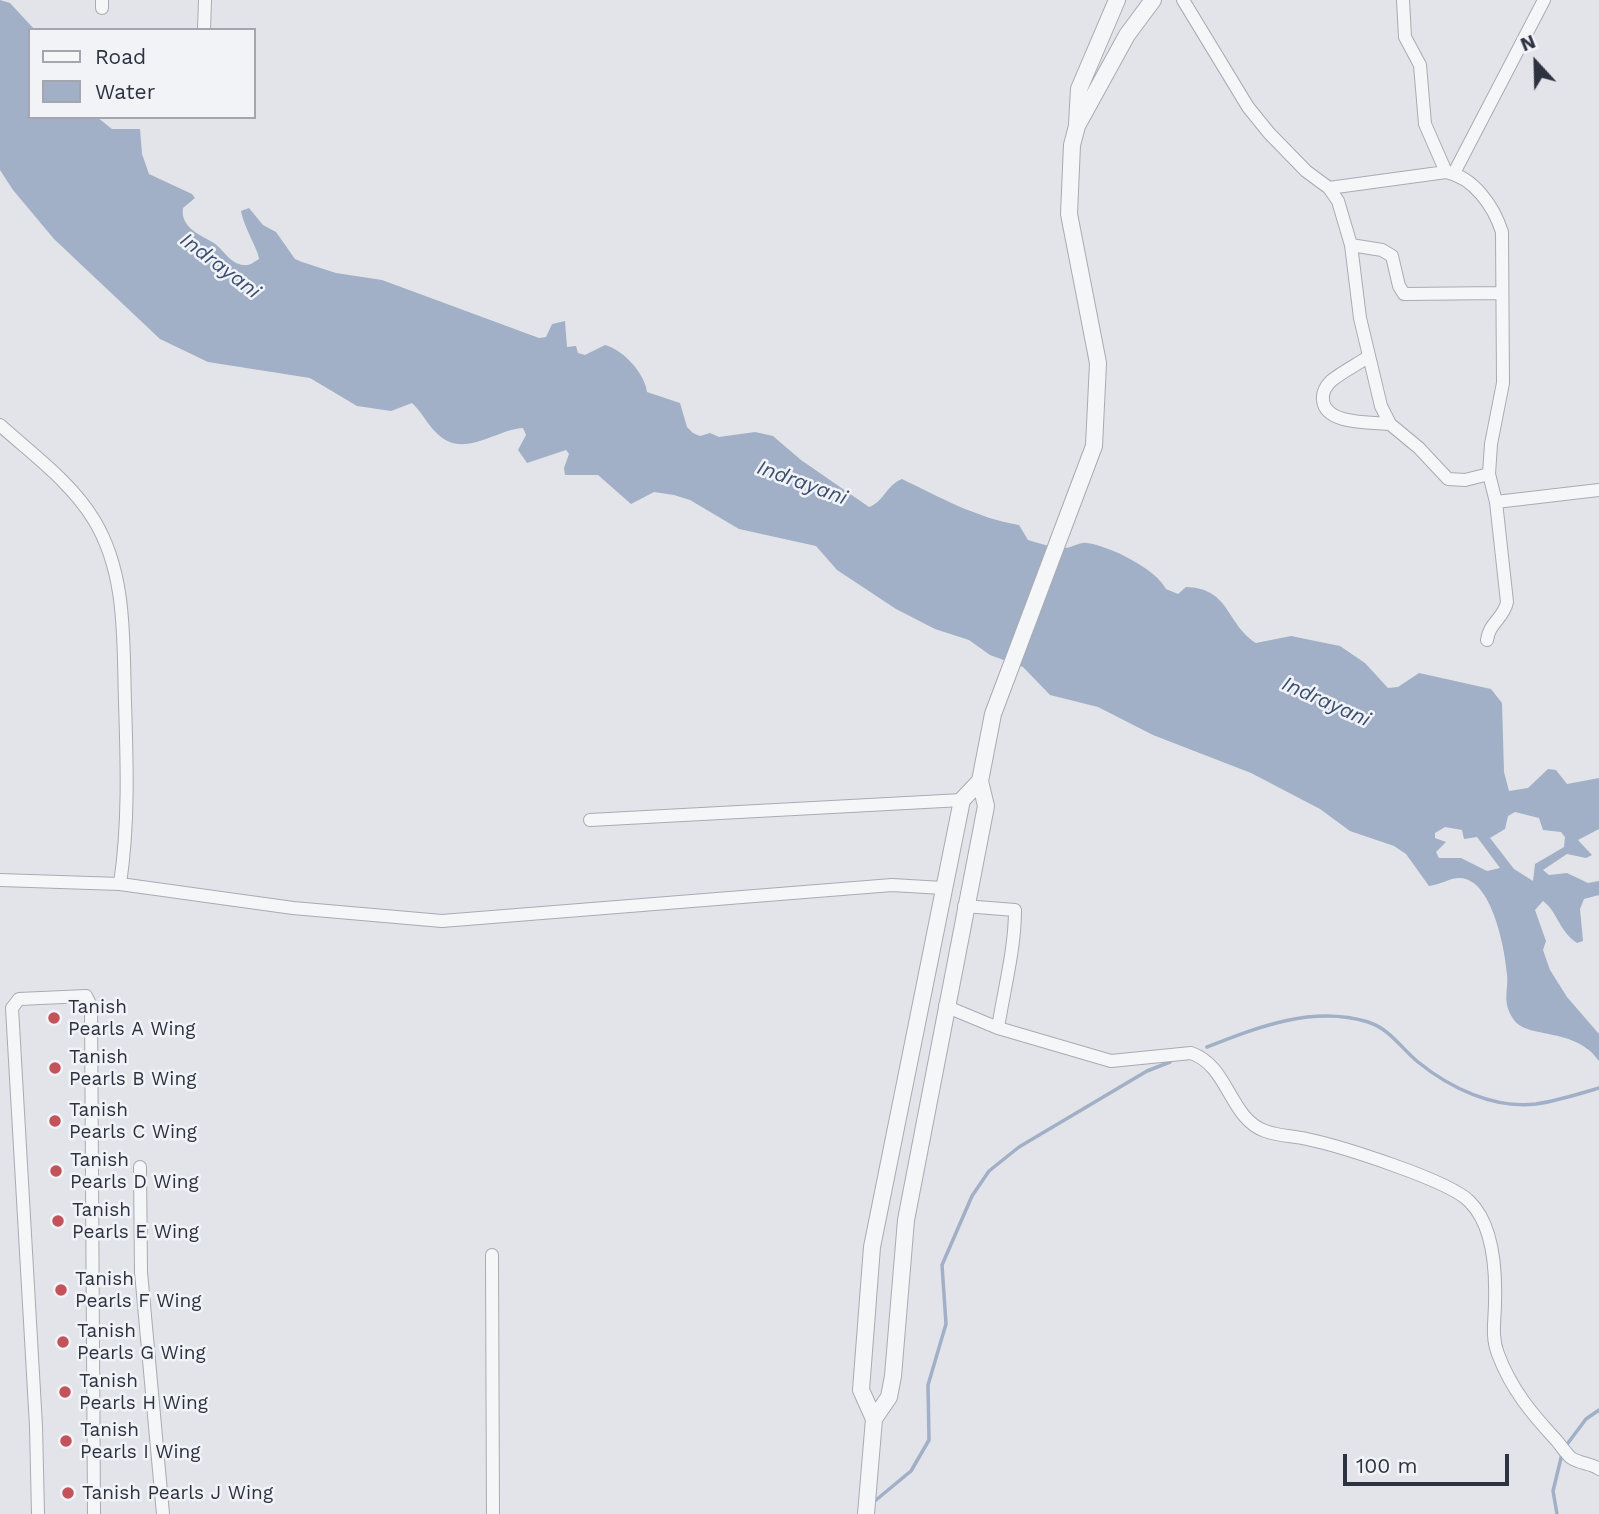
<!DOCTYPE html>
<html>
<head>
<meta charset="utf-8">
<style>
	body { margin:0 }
	#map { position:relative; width:1599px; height:1514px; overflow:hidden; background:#e2e4e9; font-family:"Work Sans",sans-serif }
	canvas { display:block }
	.legend { position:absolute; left:28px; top:28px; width:228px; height:91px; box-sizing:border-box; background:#f2f3f7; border:2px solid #a3a6ae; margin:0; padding:9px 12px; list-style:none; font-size:21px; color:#2c3240 }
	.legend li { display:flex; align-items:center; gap:14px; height:35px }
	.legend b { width:35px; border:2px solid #a3a6ae }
	.north { position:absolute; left:1501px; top:28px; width:70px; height:70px; -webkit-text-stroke:5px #f2f3f7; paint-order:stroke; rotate:338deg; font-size:19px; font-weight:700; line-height:28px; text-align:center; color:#2c3240 }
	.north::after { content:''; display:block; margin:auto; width:24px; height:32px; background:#2c3240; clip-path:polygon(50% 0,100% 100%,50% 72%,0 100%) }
	.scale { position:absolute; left:1343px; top:1454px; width:166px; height:32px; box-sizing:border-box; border:4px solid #2c3240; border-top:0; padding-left:9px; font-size:21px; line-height:24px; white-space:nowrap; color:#2c3240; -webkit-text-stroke:5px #f2f3f7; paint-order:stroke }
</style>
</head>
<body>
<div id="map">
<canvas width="1599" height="1514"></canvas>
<ul class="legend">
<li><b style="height:9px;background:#f5f6f8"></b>Road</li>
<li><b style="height:19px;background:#a1b0c6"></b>Water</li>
</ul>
<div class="north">N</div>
<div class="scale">100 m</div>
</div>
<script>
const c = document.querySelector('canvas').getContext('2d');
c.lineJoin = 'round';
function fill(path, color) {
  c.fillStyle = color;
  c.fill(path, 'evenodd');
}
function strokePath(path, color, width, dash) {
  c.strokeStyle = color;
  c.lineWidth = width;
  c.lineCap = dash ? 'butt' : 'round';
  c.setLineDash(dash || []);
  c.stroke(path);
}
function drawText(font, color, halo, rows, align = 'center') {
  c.font = font + ' "Work Sans",sans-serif';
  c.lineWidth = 5;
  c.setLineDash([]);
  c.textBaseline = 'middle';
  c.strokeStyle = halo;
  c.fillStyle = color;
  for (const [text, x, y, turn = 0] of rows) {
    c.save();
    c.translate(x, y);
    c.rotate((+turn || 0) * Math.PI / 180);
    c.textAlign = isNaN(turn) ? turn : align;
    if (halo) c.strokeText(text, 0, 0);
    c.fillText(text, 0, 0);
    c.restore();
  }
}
const water = new Path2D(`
	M0,0L10,3L35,30H30V117H97L112,129H140L142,154L149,174L192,194L195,198L183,208C180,228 201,235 214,243C224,250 230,264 244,265C250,266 254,262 259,259C259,251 244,228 241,211L249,208L263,225L276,232L295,259L302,262L336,273L382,280L539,338L546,337L552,324L565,321L567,347L576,346L578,353L585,355L605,345C624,350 645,374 647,392L680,403L687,427L693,433L700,436L710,433L719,437L755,432L773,436L801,460L869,507C884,502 886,485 902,479C939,497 977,518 1019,525L1028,540C1039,543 1055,549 1066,548C1074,547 1079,542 1087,543C1110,546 1156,569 1166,589L1178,594L1186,587C1230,588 1226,624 1256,643L1291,636L1340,646L1365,663L1388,688L1398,687L1419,673L1491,689L1502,703L1504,772L1509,791L1528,788L1548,769L1556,770L1567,784L1599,778V829L1578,840L1592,855L1586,858L1567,854L1543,870L1549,875L1567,873L1588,883L1599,881V895L1584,899L1580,909L1583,941L1577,943C1558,930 1558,912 1543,901L1535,910L1546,941L1543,950L1550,970L1567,997L1599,1034V1061C1576,1027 1527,1039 1514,1020C1501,1001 1509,991 1507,974C1505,949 1492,879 1460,878C1449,878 1440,885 1429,886L1406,854L1394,846L1350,831L1320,809L1251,773L1153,735L1098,707L1050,695L1023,667L990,655L969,640L935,629L896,609L837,570L816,546L739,529L690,500L674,495L654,492L631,504L598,475H565L564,468L569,454L566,450L527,463L518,450L526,435L523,428C498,429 466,457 441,437C429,428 423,413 412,403L391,411L357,406L310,378L208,362L160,339L54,239L13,190L0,170ZM1515,812L1539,818L1543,830L1561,832L1565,837L1564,847L1535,864L1533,881L1514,869L1490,838L1505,829L1508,816ZM1445,827L1462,830L1464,839L1477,837L1500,868L1487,871L1461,858H1439L1436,852L1446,842L1435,838V833Z`);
const stream = new Path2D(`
	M1207,1047C1258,1027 1313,1005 1368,1022C1390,1029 1401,1048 1418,1062C1450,1088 1494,1109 1536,1104C1557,1101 1579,1094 1599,1088
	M1565,1447L1586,1419L1599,1410
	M876,1500L911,1471L929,1440L928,1385L946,1324L942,1265L972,1196L989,1171L1019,1147L1147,1071L1170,1062
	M1557,1514L1553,1491L1562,1454`);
const minor = new Path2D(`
	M1183,0L1248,107L1269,133L1306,171L1329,188L1338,201L1351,245L1360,318L1381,406L1390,424L1419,448L1448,479L1465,480L1489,474
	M1403,0L1405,37L1420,65L1425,124L1446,172
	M102,8V0
	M204,30L205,0
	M1454,173L1544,0
	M1329,188L1446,172C1474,177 1494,207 1502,232L1503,383L1491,444L1489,474L1496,502L1507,602C1504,618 1489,623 1487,640
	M1351,245L1382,250L1392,256L1399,286L1404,294L1502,293
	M1368,357C1356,365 1342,372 1331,381C1326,386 1322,392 1323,400C1325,425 1372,422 1390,424
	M0,425C32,454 72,483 94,520C127,574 123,641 125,702C127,764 129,823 120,884L0,880
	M1496,502L1599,490
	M590,820L962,800
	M120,884L293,908L442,921L892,885L943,888
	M964,906L1015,910C1015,949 1004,989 998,1028
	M945,1006L998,1028L1111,1061L1191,1053C1229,1066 1229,1118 1265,1131C1278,1136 1294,1136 1307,1139C1340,1146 1448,1180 1469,1201C1493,1224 1496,1270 1495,1302C1495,1320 1491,1336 1498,1354C1511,1389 1532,1414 1557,1441C1561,1446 1565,1452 1570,1457C1579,1464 1591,1463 1599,1469
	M140,1167L141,1272L163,1514
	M492,1255L493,1514
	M38,1514L36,1426L12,1008L19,999L86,996L91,1006L94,1514`);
const tertiary = new Path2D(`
	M1077,124L1079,89L1117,0
	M874,1419L861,1390L872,1247L962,800L980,781
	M866,1514L874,1419L889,1397L893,1376L906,1220L986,806L980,781L993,714L1094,446L1098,363L1069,214L1072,145L1077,126L1127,35L1153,0`);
const markers = [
	[54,1018,7,"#c2535b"],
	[55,1068,7,"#c2535b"],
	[55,1121,7,"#c2535b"],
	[56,1171,7,"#c2535b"],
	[58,1221,7,"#c2535b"],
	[61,1290,7,"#c2535b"],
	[63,1342,7,"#c2535b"],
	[65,1392,7,"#c2535b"],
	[66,1441,7,"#c2535b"],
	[68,1493,7,"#c2535b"]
];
const poiNames = [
	["Tanish",68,1007],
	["Pearls A Wing",68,1029],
	["Tanish",69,1057],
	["Pearls B Wing",69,1079],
	["Tanish",69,1110],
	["Pearls C Wing",69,1132],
	["Tanish",70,1160],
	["Pearls D Wing",70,1182],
	["Tanish",72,1210],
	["Pearls E Wing",72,1232],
	["Tanish",75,1279],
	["Pearls F Wing",75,1301],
	["Tanish",77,1331],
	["Pearls G Wing",77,1353],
	["Tanish",79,1381],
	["Pearls H Wing",79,1403],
	["Tanish",80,1430],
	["Pearls I Wing",80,1452],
	["Tanish Pearls J Wing",82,1493]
];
const waterNames = [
	["Indrayani",220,266,37],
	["Indrayani",802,483,20],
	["Indrayani",1326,702,24]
];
fill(water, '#a1b0c6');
strokePath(stream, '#a1b0c6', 3.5);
strokePath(minor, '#a8abb3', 14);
strokePath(tertiary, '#a8abb3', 18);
strokePath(minor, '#f5f6f8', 12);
strokePath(tertiary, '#f5f6f8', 16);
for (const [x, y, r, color] of markers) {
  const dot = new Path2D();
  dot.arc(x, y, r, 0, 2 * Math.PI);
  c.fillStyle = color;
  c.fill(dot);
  strokePath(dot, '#f2f3f7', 2.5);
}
drawText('19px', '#2c3240', '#f2f3f7', poiNames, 'left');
drawText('italic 21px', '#3a4e70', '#f2f3f7', waterNames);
</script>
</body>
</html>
